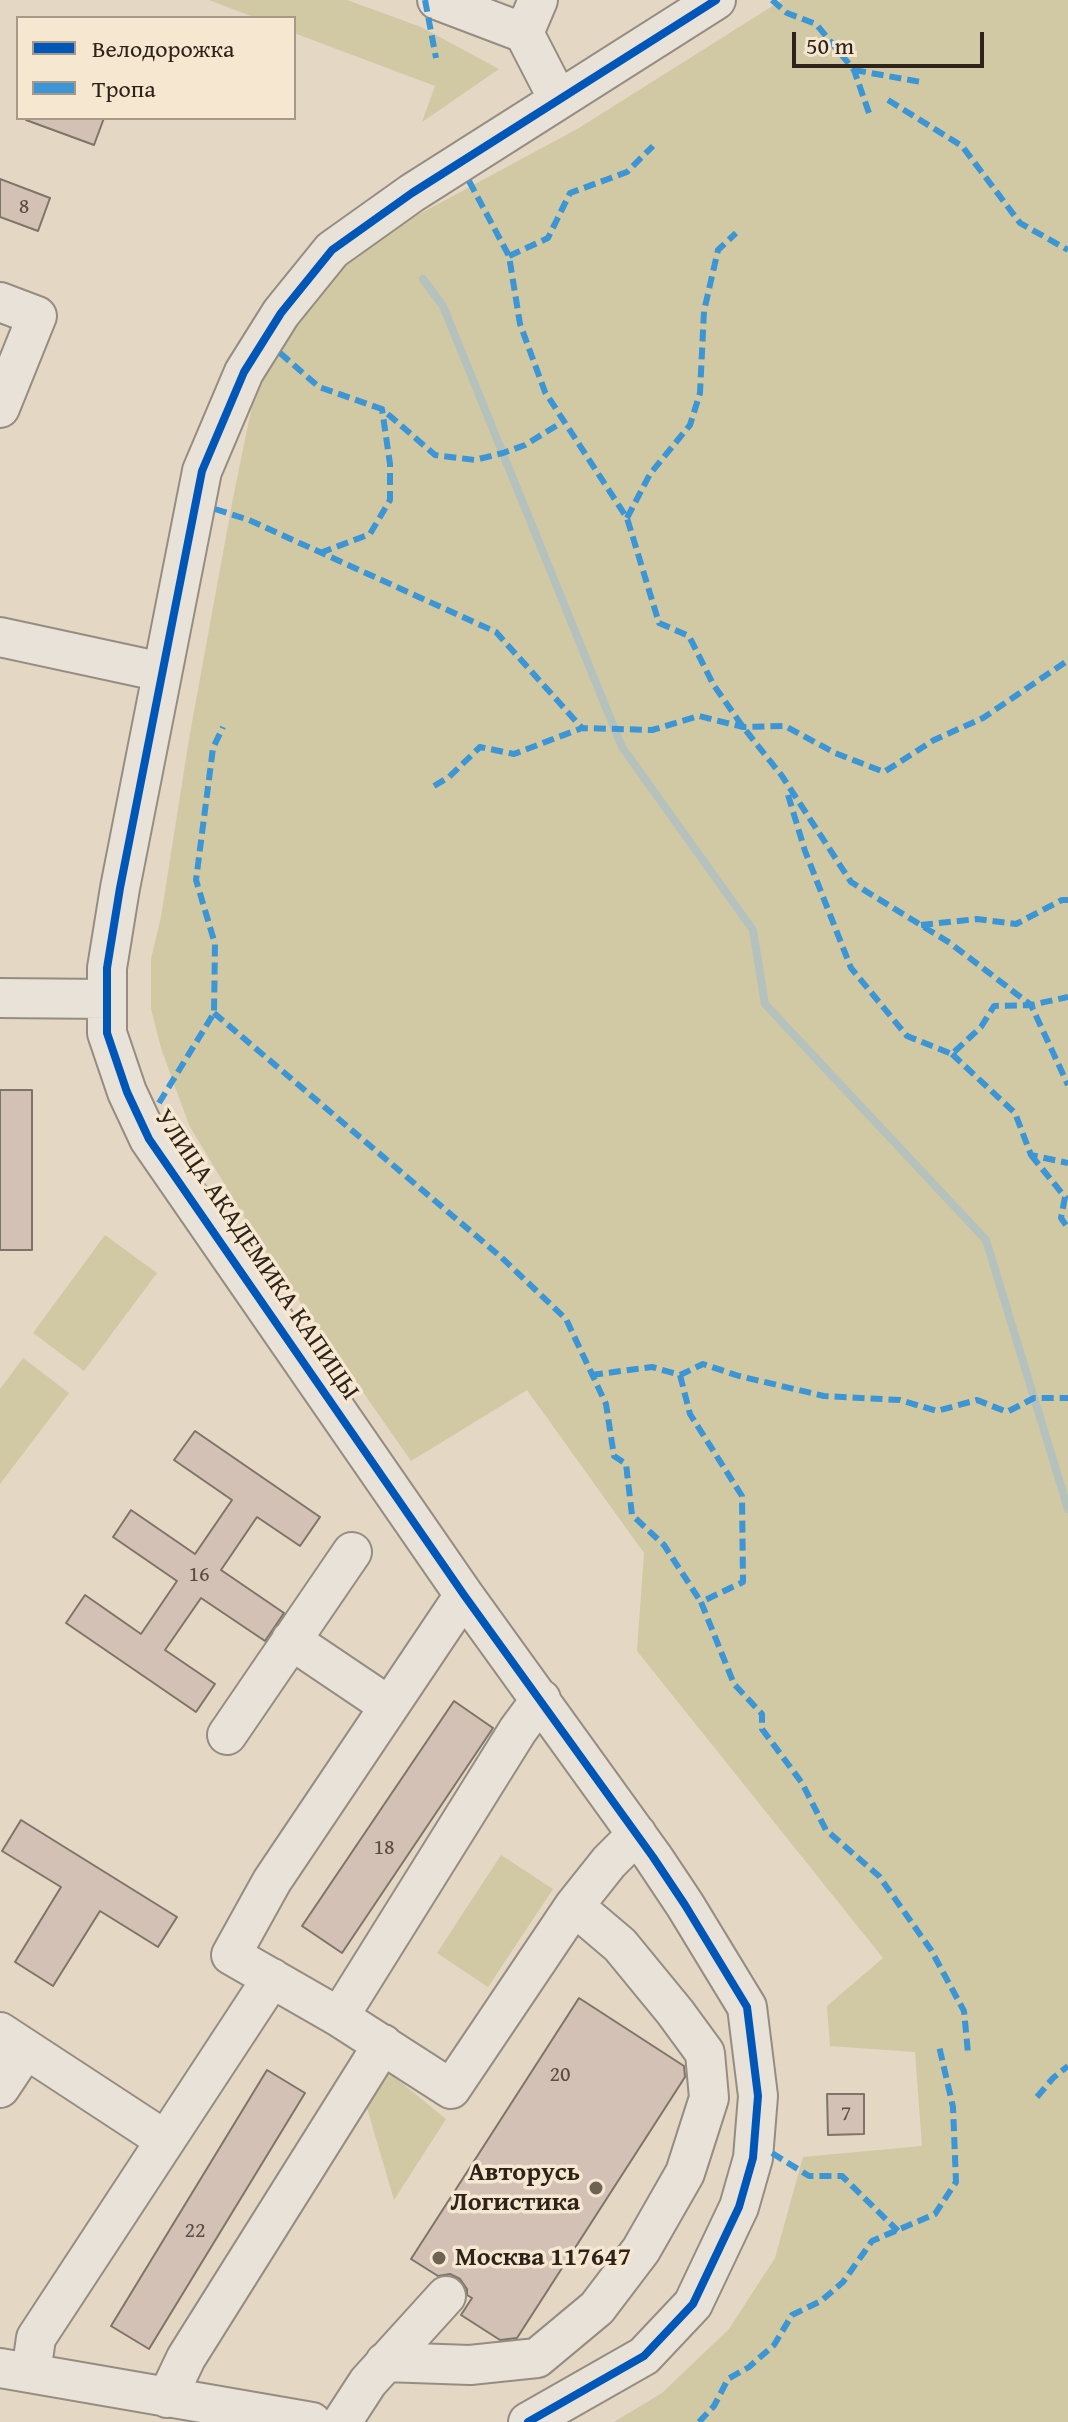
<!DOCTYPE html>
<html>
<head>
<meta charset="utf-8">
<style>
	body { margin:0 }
	#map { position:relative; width:1068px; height:2422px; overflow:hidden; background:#e4d7c3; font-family:"Gentium Book Plus",serif }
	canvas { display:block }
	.legend { position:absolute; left:16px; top:16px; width:280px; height:104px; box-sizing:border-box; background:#f6e7d0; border:2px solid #a69987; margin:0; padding:10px 14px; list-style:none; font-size:24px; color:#2e231a }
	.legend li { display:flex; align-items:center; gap:16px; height:40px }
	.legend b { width:40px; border:2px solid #a69987 }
	.scale { position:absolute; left:792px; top:32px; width:192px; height:36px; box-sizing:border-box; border:4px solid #2e231a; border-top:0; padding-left:10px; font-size:24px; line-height:28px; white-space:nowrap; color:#2e231a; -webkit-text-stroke:6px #f6e7d0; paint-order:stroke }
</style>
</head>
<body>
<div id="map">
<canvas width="1068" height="2422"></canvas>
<ul class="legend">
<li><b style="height:10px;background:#0057b8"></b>Велодорожка</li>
<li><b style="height:10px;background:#3c95d4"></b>Тропа</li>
</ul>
<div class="scale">50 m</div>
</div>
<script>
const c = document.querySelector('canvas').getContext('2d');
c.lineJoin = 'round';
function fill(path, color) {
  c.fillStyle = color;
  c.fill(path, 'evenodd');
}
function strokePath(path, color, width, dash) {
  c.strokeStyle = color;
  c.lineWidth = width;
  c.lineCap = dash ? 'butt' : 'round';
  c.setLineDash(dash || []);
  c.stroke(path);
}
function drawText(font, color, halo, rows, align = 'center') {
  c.font = font + ' "Gentium Book Plus",serif';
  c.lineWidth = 7;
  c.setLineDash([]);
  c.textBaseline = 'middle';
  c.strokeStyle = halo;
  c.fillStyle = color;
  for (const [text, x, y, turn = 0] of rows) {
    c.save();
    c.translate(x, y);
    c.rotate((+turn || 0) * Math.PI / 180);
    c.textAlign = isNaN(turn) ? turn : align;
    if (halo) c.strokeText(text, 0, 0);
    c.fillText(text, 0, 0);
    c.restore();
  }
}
const green = new Path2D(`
	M209,0H347L421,27L499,69L422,122L435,86L294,33V18H256Z
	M782,0H1068V2422H614L662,2393L729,2329L775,2258L803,2157L922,2146L915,2052L830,2046L827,2006L883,1958L637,1651L644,1553L527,1390L411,1461L264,1250L189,1125L161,1048L151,1009V959L161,917L189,739L233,498L259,372L336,259L579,128Z
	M105,1235L157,1273L84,1371L33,1333Z
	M23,1358L69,1393L0,1484V1389Z
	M501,1855L553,1889L488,1987L437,1953Z
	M386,2070L446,2119L394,2200L365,2101Z`);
const stream = new Path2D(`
	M423,279L443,306L622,747L753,930L765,1004L986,1240L1068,1509`);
const building = new Path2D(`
	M26,118H104L94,145L26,120Z
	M0,179L50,198L38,231L0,217Z
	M0,1090H32V1250H0Z
	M195,1431L320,1517L300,1546L257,1517L221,1570L284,1613L265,1641L201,1598L165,1650L215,1684L196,1712L66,1623L85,1595L141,1634L177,1581L113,1537L131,1510L195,1554L232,1500L174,1460Z
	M454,1701L493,1728L342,1953L302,1926Z
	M21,1820L177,1917L158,1947L100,1911L53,1986L15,1962L61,1887L2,1851Z
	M579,1998L684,2066L685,2077L517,2338L500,2340L461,2315L472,2298L467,2295V2289L460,2279L450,2274L438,2276L411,2259Z
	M267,2070L305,2093L149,2349L111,2326Z
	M827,2094H864V2134L828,2135Z`);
const minor = new Path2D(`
	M437,0L524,33L558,99
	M524,33L538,0
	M0,302L37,316L0,408
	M0,637L162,672
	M0,998L107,999
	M291,1640L389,1706
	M541,1699L518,1730L339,2017L451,2089L574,1906
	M227,1735L352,1552
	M339,2017L231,1955L272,1881L464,1595
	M0,2032L165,2140
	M0,2088L26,2049
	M385,2362L470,2365L537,2358L597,2308L641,2250L685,2173L709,2098L705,2053L675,2012L620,1945L574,1906L609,1862L637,1834
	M0,2368L312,2422
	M31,2373L36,2338L272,1978
	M167,2398L186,2358L383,2044
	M342,2422L368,2382L446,2296
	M528,2422L644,2356L693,2304L739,2207L753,2158L758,2096L747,2007L685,1905L653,1857L464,1595L149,1139L127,1092L107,1033V968L120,888L202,471L244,372L281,313L332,250L412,193L716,0`);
const quiet = new Path2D(`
	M425,0L436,58
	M772,0L787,13L816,24L854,70L869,113
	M854,70L921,82
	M888,100L962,146L1020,223L1068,250
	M469,181L509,256L520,324L545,392L627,518L659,623L689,636L713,684L743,727L782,776L851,882L950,943L1031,1005L1068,1085
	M509,256L548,238L570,193L627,172L653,146
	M280,353L319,387L382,409L435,455L475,460L503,453L525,445L564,421
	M215,509L249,520L496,632L582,728
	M627,518L650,474L690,425L700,393L704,311L718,250L736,233
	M320,553L370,534L390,500V464L382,409
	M434,786L449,777L480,747L514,754L582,728L652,730L699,716L743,727L785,726L835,753L884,772L934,740L983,718L1067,661
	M788,795L805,851L851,968L907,1036L952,1054L981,1027L994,1006L1031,1005L1068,997
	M921,925L977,919L1016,924L1062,900H1068
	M214,1013L501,1257L566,1319L606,1404L614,1456L626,1464L632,1515L664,1545L701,1602
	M952,1054L1015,1113L1031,1155L1068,1163
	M159,1103L214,1013L215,944L196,880L213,748L223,727
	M1031,1155L1065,1197L1061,1218L1068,1228
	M591,1375L652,1367L680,1375L703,1364L739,1376L824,1396L900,1400L937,1411L977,1400L1007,1412L1034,1398H1068
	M680,1375L690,1414L742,1496L743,1582L701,1602L734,1684L762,1714V1729L802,1783L826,1830L879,1876L931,1950L964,2011L968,2053
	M1037,2097L1053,2078L1068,2066
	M772,2153L809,2176H842L898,2231
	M699,2422L714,2406L728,2379L749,2367L774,2345L792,2315L821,2301L843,2282L872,2241L935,2214L956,2182L953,2107L939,2046`);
const cycleway = new Path2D(`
	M528,2422L644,2356L693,2304L739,2207L753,2158L758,2096L747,2007L685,1905L653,1857L464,1595L149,1139L127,1092L107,1033V968L120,888L202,471L244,372L281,313L332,250L412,193L716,0`);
const markers = [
	[596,2188,8,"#6e6255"],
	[439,2258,8,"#6e6255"]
];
const numberNames = [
	["8",24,207],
	["16",199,1575],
	["18",384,1848],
	["20",560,2075],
	["7",846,2114],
	["22",195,2231]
];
const streetNames = [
	["УЛИЦА АКАДЕМИКА КАПИЦЫ",256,1255,56]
];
const poiNames = [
	["Авторусь",580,2173],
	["Логистика",580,2203],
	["Москва 117647",455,2258,"left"]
];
fill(green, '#d1c9a3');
strokePath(stream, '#b5c1bd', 8);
fill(building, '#d2c1b4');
strokePath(building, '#7d7569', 2);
strokePath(minor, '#958d81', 42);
strokePath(minor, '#e9e2d8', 38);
strokePath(quiet, '#3c95d4', 6, [12, 6]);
strokePath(cycleway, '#0057b8', 8);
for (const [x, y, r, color] of markers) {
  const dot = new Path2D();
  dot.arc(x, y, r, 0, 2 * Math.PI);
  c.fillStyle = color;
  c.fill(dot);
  strokePath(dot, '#f6e7d0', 3);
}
drawText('22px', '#594c42', null, numberNames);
drawText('26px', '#2e231a', '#f6e7d0', streetNames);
drawText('bold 26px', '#2e231a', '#f6e7d0', poiNames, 'right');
</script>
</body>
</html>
